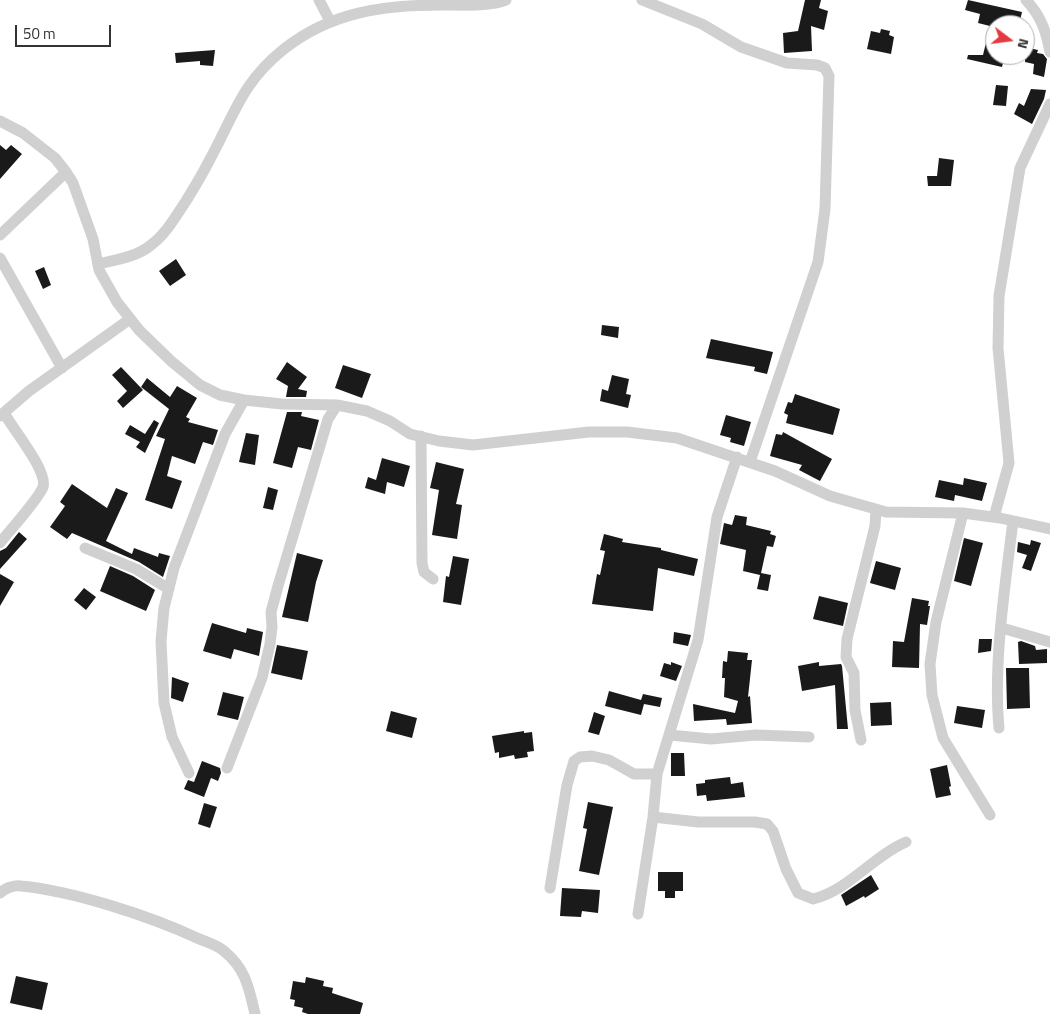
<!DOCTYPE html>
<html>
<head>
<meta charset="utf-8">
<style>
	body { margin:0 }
	#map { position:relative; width:1050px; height:1014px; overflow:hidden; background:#fff; font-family:"Titillium Web",sans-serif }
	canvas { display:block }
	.north { position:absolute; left:985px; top:15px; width:50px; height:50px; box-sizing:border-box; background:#fff; border:1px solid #adadad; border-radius:50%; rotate:105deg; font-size:14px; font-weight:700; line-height:20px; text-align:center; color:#333 }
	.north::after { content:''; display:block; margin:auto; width:18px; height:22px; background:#e53941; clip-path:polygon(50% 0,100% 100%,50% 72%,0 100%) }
	.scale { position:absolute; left:15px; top:25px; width:96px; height:22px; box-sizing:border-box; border:2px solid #333; border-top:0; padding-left:6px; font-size:15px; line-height:18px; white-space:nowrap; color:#333; -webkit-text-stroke:4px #fff; paint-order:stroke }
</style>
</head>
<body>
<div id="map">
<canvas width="1050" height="1014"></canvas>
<div class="north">N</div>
<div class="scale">50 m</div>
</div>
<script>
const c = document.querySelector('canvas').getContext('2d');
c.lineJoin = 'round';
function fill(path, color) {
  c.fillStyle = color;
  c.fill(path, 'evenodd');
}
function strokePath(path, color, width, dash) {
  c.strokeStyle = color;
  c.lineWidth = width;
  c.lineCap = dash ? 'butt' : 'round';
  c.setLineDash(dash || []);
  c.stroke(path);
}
const building = new Path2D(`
	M805,0H821L819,8L828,11L824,30L811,26L812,51L784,53L783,33L798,31Z
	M968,0L1022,12L1019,25H995V55H1005L1002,67L967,59L968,55H983L990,26L978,23L980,14L965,10Z
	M881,29L890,31L889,35L894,37L891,54L867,49L871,31L880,33Z
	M1025,47L1038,50L1037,53L1043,54L1047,59L1044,77L1033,74L1034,64L1025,62Z
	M215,50L213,66L200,65V61L176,63L175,53Z
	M996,85L1008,86L1006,106L993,105Z
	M1031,89L1046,90L1044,99L1032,124L1014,114L1019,103L1024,106Z
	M0,145L6,150L11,145L22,154L0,179Z
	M939,158L954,160L951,186H928L927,176H937Z
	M176,259L186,275L170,286L159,271Z
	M44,267L51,285L43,289L35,271Z
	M602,325L619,327L618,338L601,335Z
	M711,339L773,352L767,374L754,371L755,367L706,358Z
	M287,362L307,377L298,389L307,391L306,397H286L288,386L276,379Z
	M343,365L371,374L362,398L335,388Z
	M121,367L143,390L123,408L117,401L127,391L112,375Z
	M612,375L629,379L626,394L631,395L628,408L600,401L602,389L608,391Z
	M147,378L170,397L177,386L197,398L186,417L190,419L188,422L218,430L213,445L203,442L195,464L172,456L167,476L182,481L172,509L145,500L165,439L156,436L169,409L141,387Z
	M795,394L840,409L833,435L786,423L788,415L784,413L788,402L792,403Z
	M287,412H302L301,416L319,420L311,450L298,447L292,468L273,463Z
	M726,415L751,422L744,446L730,442L731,438L720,435Z
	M154,420L159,423L145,453L136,447L140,442L125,434L130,425L145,434Z
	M783,432L832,459L820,481L799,470L802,465L770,456L776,434L782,435Z
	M246,433L259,435L255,465L239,462Z
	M382,458L410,466L404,487L387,482L385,494L365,488L368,477L376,480Z
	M436,462L464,469L456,504L462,505L457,539L432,535L439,490L430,488Z
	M964,478L987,483L982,501L955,495L954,501L935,497L939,480L963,485Z
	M72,484L107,508L116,488L128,493L106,541L132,554L134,548L158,557L159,553L170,556L163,577L139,562L72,533L67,539L50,527L65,506L60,502Z
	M268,487L278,490L273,510L263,508Z
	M735,515L747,517L746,525L771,531L770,534L776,536L773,547L767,546L761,573L771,575L768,591L757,589L760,575L743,571L746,550L720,544L724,523L732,525Z
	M19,532L27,539L0,569V551L6,548Z
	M604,534L623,539L622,542L661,548V550L698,559L694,576L658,568L653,611L592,604L597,574L600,575L605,551L600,550Z
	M964,538L983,543L971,586L954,581Z
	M1031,540L1041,543L1031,571L1022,568L1027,555L1017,552L1018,542L1030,545Z
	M297,553L323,560L316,582L308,622L282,617Z
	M453,556L469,559L461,605L443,602L446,576L449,577Z
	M876,561L901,568L895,590L870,583Z
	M110,566L133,576L155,590L146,611L100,591Z
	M0,574L14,582L0,606Z
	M84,588L96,597L86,610L74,600Z
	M819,596L848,603L843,626L813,619Z
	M912,598L929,601L928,606H930L927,625L920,624L919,668L892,667L893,641L904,642Z
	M212,623L246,633L247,628L263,632L259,656L234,649L231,659L203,651Z
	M674,632L691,635L688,646L673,643Z
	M979,639H992L991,651L978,653Z
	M1021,641L1035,646L1036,650L1047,649V663L1019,664L1018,642Z
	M277,645L308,651L302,680L271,673Z
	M728,651L748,653L747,660H752L748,697L750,696L752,723L727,725L726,719L694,721L693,704L735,713L738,701L724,697L725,678H722L723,661L727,662Z
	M671,662L682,666L676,681L660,676L664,663L671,665Z
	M819,662V666L841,664L842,666L848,729H837L835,685L802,691L798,666Z
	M1006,668H1029L1030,708L1007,709Z
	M172,677L189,683L183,702L171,698Z
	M609,691L641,700L643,694L662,698L660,707L644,704L641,715L605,706Z
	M223,692L244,697L238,720L217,715Z
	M891,702L892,725L871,726L870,703Z
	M957,706L985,710L982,728L954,723Z
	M391,711L417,718L412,738L386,731Z
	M594,712L605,716L599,735L588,732Z
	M524,731V733L532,732L534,751L527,752L528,757L515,759L514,755L499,758V752L495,753L492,736Z
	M671,753H684L685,776H671Z
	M202,761L220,768L221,773L218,781L211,778L204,797L184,789L188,780L194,782Z
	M947,765L951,786L949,787L951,795L936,798L930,769Z
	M730,777L731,784L743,782L745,797L707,801L706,795L697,796L696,784L705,783V780Z
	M588,802L613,807L599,875L579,871L587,829L583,828Z
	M204,803L217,807L210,828L198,824Z
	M658,872H683V891H675V898H665V891H658Z
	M871,875L879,889L865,898L864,896L846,906L841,895Z
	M562,888L600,890L598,913L582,911L581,917L560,916Z
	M16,976L48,983L42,1010L10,1003Z
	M306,977L324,981L323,986L333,988L332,993L363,1003L360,1014H308L302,1012L303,1008L294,1006L295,1000L290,999L293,981L305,983Z`);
const street = new Path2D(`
	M319,0L330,21
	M642,0L702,24L741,47L787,63L817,65L825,68L829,76L825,209L818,262L750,462
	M1026,0C1041,16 1046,31 1050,52
	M0,121L23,133L55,158L66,172L73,183L93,239L99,270L117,302L139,330L171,361L200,385L220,395L244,400L282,404L337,405L367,411L390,421L410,434L439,441L473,445L589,432H627L677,438L775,471L830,496L886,512L963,513L1000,518L1050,529
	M0,235L66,172
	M0,258L62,368
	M98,264C115,260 137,257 151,245C166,234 176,216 186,201C194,188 202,175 209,161C234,116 241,83 284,49C331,12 383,5 441,5C458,5 490,7 506,0
	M0,416L29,391L130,319
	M421,436L422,563L424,572L433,579
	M963,513L936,622L930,664L932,695L943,738L990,815
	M994,517L1009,463L998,348L999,296L1020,168L1050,104
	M0,543C10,530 38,500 43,487C48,471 13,429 4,413
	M85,548L136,569L169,589
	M1002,628L1050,642
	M999,728C993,663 1005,587 1013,521
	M670,735L711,739L756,735L809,737
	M861,740L855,710L854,673L846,657L847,639L875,526L876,509
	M227,768L262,678L270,644L272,627L271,612L278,586L328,419L337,405
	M189,773L172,737L164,703L161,641L164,608L174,568L225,434L244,400
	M653,817L698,822H755L767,824L773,831L786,869L798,893L813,899C849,890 873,856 906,842
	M550,888L567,785L574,761L580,757L592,756L609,760L634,774H657
	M0,893C5,888 14,885 21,886C73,891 150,916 197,938C206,942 217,945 224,951C246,969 249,988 255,1014
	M638,914L653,817L657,774L698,640L717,517L737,457`);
fill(building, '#1a1a1a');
strokePath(street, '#d0d0d0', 11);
</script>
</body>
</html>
